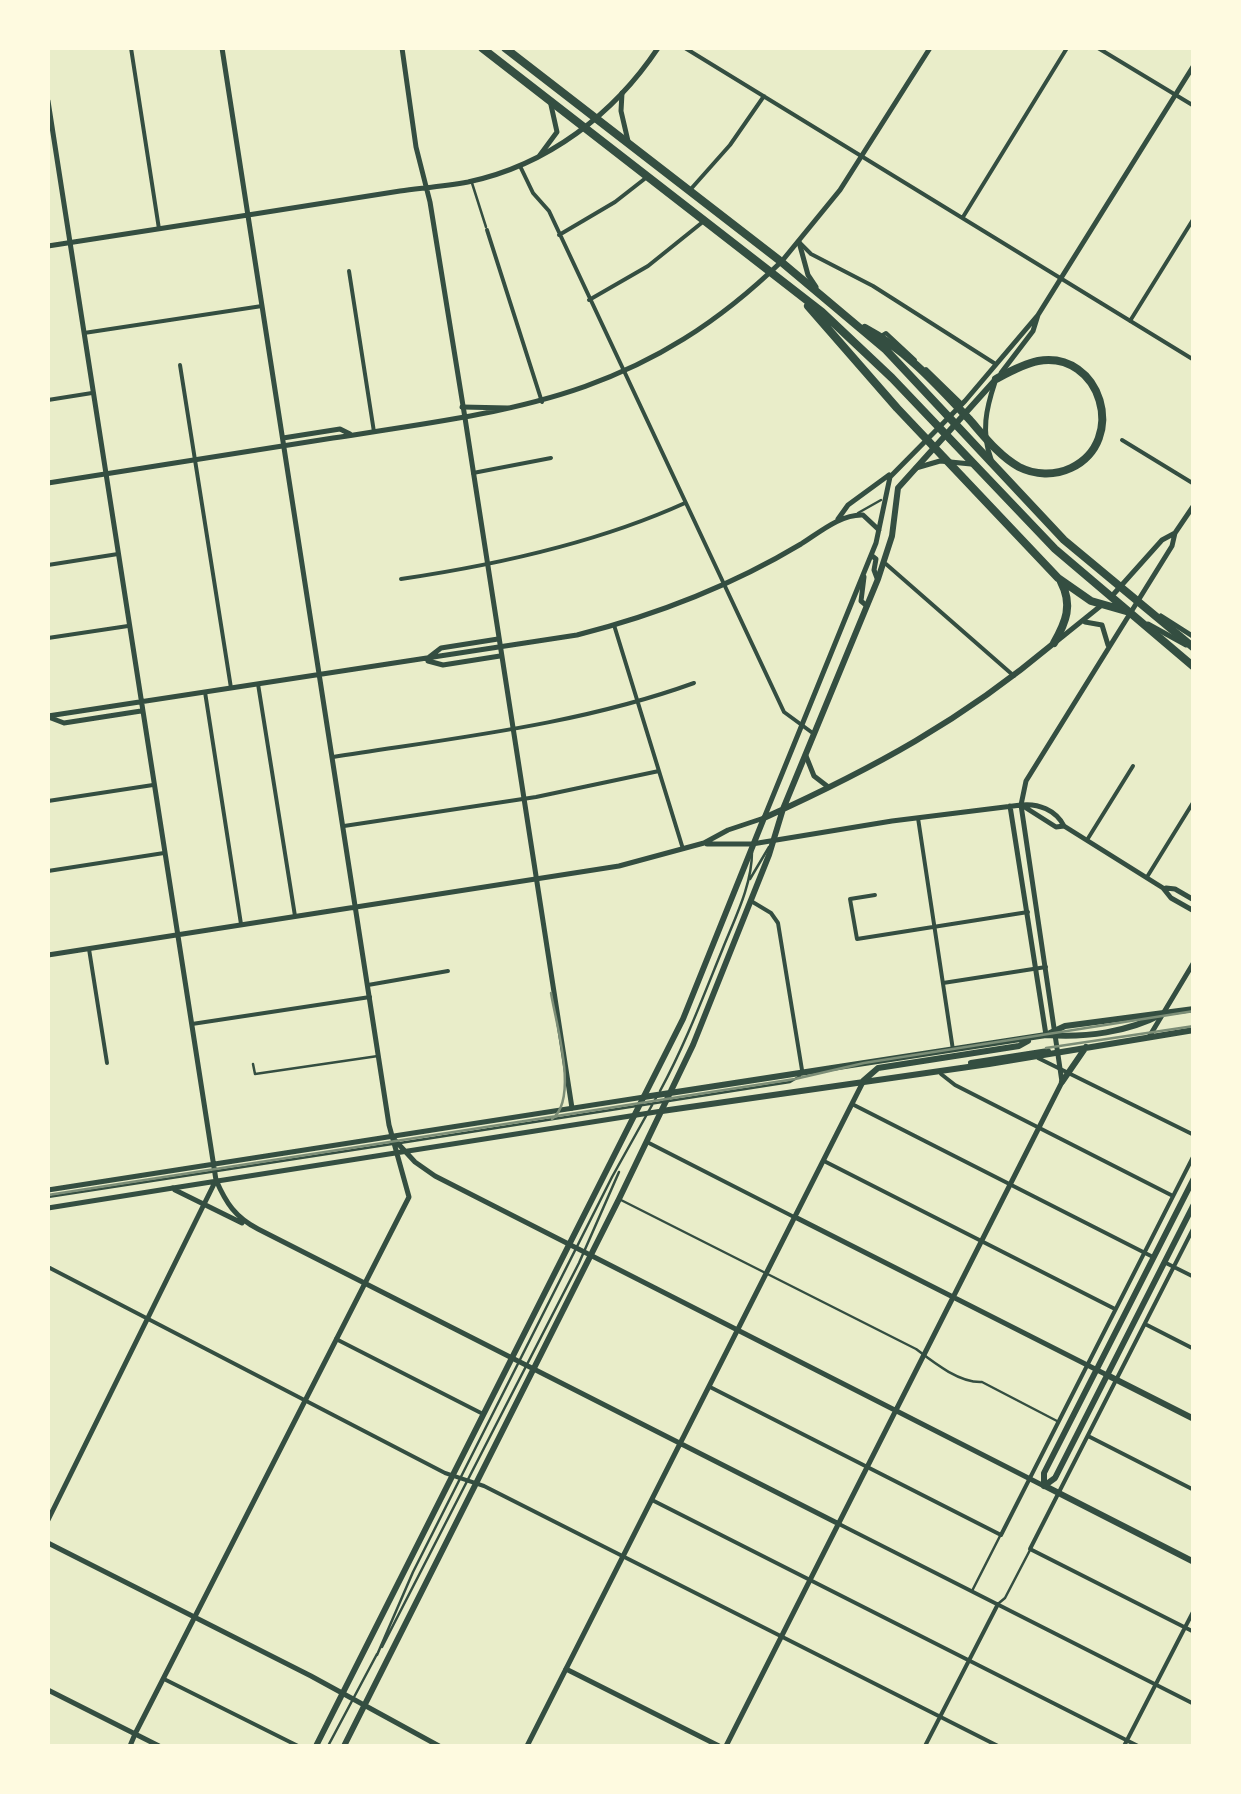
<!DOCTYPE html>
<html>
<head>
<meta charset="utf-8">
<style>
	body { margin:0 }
	#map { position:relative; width:1241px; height:1794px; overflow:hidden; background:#e9edc9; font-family:Mulish,sans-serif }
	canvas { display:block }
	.frame { position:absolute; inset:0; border:50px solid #fefae0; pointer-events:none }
</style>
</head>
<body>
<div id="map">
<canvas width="1241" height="1794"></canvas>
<div class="frame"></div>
</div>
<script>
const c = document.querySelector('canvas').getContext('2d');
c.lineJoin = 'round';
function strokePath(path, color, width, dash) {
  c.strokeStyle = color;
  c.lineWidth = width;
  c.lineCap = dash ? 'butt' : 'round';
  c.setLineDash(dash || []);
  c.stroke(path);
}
const service = new Path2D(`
	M472,183L486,227
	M858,513L881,500
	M750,879L769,847
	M660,1091C685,1045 703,997 723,948C735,918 752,885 752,852
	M400,1143L790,1082L800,1076
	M48,1197L392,1144
	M619,1199L916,1349C933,1362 959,1383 982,1382L1057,1421
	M382,1647L579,1263L619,1172
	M377,1655L413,1572L612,1177L656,1098
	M328,1746L377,1654`);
const pedestrian = new Path2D(`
	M253,1064L255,1074L378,1056
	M972,1591L1000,1536
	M999,1603L1005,1598L1030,1550`);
const minor = new Path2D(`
	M131,48L159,229
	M685,48L1194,360
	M1098,48L1194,106
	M520,166L533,193L549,211L784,712L814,734
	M690,190L730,145L764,96
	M963,217L1067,48
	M487,230L542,402
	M559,235L615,202L647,177
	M799,242L811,254L873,286L994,363
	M349,271L374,432
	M589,300L648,266L704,221
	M1130,321L1194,218
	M84,333L262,306
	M881,336L886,333L915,360
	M180,365L231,688
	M926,369L962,404
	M48,400L92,393
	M1122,440L1194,484
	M473,473L551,458
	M886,564L1014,676
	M48,565L118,554
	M401,579C496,565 597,543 685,503
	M614,625L683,849
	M48,638L128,626
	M258,684L295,916
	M205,692L241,924
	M333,757C453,738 578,725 694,683
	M48,801L153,785
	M918,818L953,1050
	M344,826L536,797L659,771
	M1087,840L1133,766
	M48,871L164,853
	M1147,877L1194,801
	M875,895L850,899L857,939L1028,912
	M751,901L771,913L778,923L802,1070
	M89,949L107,1063
	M943,983L1046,967
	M368,985L448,971
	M192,1024L370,997
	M1038,1058L1194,1135
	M941,1074L955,1085L1171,1195
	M852,1104L1151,1256
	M647,1142L794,1217
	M824,1161L1115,1309
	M1194,1227L1030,1549L1194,1632
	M1164,1262L1194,1277
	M48,1267L445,1473L484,1486L998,1746
	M1145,1324L1194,1349
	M336,1339L483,1414
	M710,1387L1001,1535L1194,1155
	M1088,1436L1194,1490
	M652,1500L1138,1746
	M839,1524L1194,1704
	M164,1679L298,1746
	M925,1746L998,1604
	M1124,1746L1194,1610`);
const tertiary = new Path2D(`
	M402,48L416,147L430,202L465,418L572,1108
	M248,215C299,207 349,199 400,191C423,188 446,186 468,182C548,165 614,114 658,48
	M782,261L840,190L930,48
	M1021,805C1038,803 1056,810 1064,826L1163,888L1171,898L1194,911
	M1023,806L1056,827L1064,826
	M1166,888L1175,889L1194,900
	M1149,1037L1194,962
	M48,1208L173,1188
	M48,1543L311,1676L439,1746
	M566,1669L719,1746
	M130,1746L135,1734`);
const secondary = new Path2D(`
	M622,93L621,111L628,141
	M48,101L216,1180C226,1203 235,1217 258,1229L839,1524
	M540,155L557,132L551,105
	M799,242L808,275L816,287
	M48,246L248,215
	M1001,373L1033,331L1038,315L1194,65
	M462,407L508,408
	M283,438L340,429L350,434
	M991,459C981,432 986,409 995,382
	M916,468L940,461L971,464
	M48,483C143,468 238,453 333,438C516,410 641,398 782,261
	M838,519L848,505L889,475
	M871,555L876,559L874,570L877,578
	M864,577L861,601L867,606
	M1111,597L1162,540L1175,533
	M1161,616L1194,637
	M1085,622L1102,625L1108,645
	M1148,624L1186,645
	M1057,641L1103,604
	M428,658L441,648L498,639
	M428,661L443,665L500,656
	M48,716L577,635C656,615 731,586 801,544C820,532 841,514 863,515L879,530
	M51,718L64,723L141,711
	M806,756L814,776L827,786
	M1010,806L1046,1035
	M707,844H752L892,821L1021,805
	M48,955L619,866L704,843L728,830L764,818L876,543L890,477L965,401L1038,315
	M392,1137L415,1162L435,1176L1044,1486
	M173,1188L662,1111
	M48,1190L644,1097
	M175,1190L242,1223
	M795,1217L1107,1375
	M48,1520L216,1180
	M48,1690L159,1746
	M135,1734L409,1197L389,1125L222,48
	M527,1746L863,1082
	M726,1746L1062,1082L1021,805L1026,781L1172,546L1175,533L1194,505`);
const primary = new Path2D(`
	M1048,1034L1065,1026L1194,1009
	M971,1063L1048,1051
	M863,1081L878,1068L1019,1046L1028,1041
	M1062,1082L1086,1047
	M644,1097L1046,1035C1086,1038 1128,1032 1162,1014
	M662,1111L989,1064L1194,1030
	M1107,1375L1194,1419
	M1044,1486V1473L1194,1178
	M1044,1486L1055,1478L1194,1204
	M1045,1486L1194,1562`);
const trunk = new Path2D(`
	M316,1746L683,1019L764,818C874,768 961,721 1054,643
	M344,1746L619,1199L693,1045L769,855L783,809L878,579L892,536L898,488L996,379`);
const motorway = new Path2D(`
	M482,48L822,312L892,378L1055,549L1194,667
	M505,48L779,260L886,350L1064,540L1194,648
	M808,306L897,408L1058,578L1091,601L1126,611
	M865,328C905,349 938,386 969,419C984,436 999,456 1019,467C1035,475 1054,476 1071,468C1128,441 1101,350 1038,361C1023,364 1009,372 996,379
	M1054,643C1066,622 1073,605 1061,582`);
const tram = new Path2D(`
	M551,993C556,1024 579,1099 552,1119
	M1046,1048L1194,1026
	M48,1195L795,1079L864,1063L1194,1011`);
strokePath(service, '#344e41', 2.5);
strokePath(pedestrian, '#344e41', 2.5);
strokePath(minor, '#344e41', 4);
strokePath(tertiary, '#344e41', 5);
strokePath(secondary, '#344e41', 5);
strokePath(primary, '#344e41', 6);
strokePath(trunk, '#344e41', 6);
strokePath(motorway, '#344e41', 8);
strokePath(tram, '#7c8e77', 2.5);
</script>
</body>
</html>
